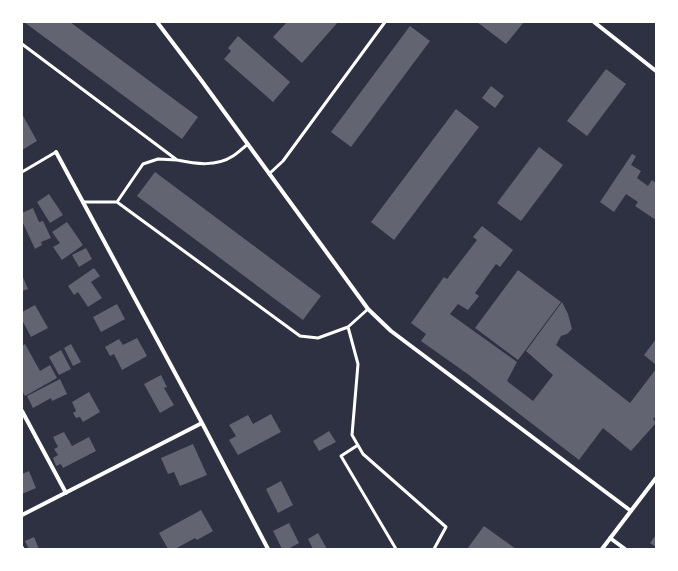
<!DOCTYPE html>
<html>
<head>
<meta charset="utf-8">
<style>
	body { margin:0 }
	#map { position:relative; width:678px; height:571px; overflow:hidden; background:#2d3142; font-family:Roboto,sans-serif }
	canvas { display:block }
	.frame { position:absolute; inset:0; border:23px solid #fff; pointer-events:none }
</style>
</head>
<body>
<div id="map">
<canvas width="678" height="571"></canvas>
<div class="frame"></div>
</div>
<script>
const c = document.querySelector('canvas').getContext('2d');
c.lineJoin = 'round';
function fill(path, color) {
  c.fillStyle = color;
  c.fill(path, 'evenodd');
}
function strokePath(path, color, width, dash) {
  c.strokeStyle = color;
  c.lineWidth = width;
  c.lineCap = dash ? 'butt' : 'round';
  c.setLineDash(dash || []);
  c.stroke(path);
}
const building = new Path2D(`
	M24,22H70L198,117L182,139Z
	M287,22H338L302,63L273,37Z
	M477,22H524L506,44Z
	M410,26L430,41L351,147L331,132Z
	M238,36L290,82L273,102L224,59L231,51L228,48Z
	M606,69L626,84L587,136L567,121Z
	M491,86L504,96L495,108L482,98Z
	M456,109L479,127L394,240L371,222Z
	M22,114L37,141L22,150Z
	M539,147L563,165L521,221L497,203Z
	M632,154L636,156L631,165L641,171L637,178L648,186L652,180L656,183V220L635,206L638,202L626,194L614,212L600,202Z
	M155,172L321,296L303,320L137,196Z
	M49,194L63,215L50,223L37,202Z
	M33,208L39,222L43,221L51,238L41,242L42,245L35,249L22,221V213Z
	M67,222L83,245L62,260L53,247L60,243L52,232Z
	M482,226L513,250L500,267L496,264L475,293L479,296L468,310L458,304L450,314L517,362L507,381L533,401L553,375L526,351L562,302L568,314L572,329L567,334L561,336L556,345L630,403L656,369V416L653,419L656,423L631,451L603,428L579,460L469,375L421,341L426,334L411,323L444,277L447,279L477,240L473,237Z
	M86,248L92,259L79,267L72,255Z
	M94,268L100,276L91,282L102,298L88,307L78,292L74,295L68,286Z
	M518,270L561,302L518,360L475,328Z
	M22,275L28,289L22,291Z
	M117,304L125,319L101,332L93,317Z
	M35,305L48,328L31,337L22,320V312Z
	M137,338L147,356L122,370L114,354L110,356L105,347L119,339L123,345Z
	M656,339V365L644,355Z
	M25,344L40,371L50,365L57,378L25,396L22,391V346Z
	M71,344L81,362L73,366L64,348Z
	M61,350L71,369L59,375L49,357Z
	M161,375L167,387L164,388L174,405L160,413L144,384Z
	M60,379L67,394L52,401L51,398L33,408L27,396Z
	M89,392L100,412L83,422L80,417L76,418L73,413L76,411L72,402Z
	M271,414L281,432L238,455L229,440L236,436L229,425L248,415L253,424Z
	M329,431L336,442L319,451L313,441Z
	M64,432L72,446L89,437L96,451L63,468L61,464L56,466L53,458L58,455L54,449L58,447L53,437Z
	M193,444L207,475L180,486L174,472L168,474L161,458Z
	M29,471L36,488L22,494V474Z
	M281,481L293,505L278,513L266,489Z
	M201,510L213,531L197,540L195,538L175,549H168L159,533Z
	M289,523L299,543L288,549H282L273,531Z
	M484,526L516,549H467Z
	M318,533L327,549H313L308,539Z
	M656,535V547L650,543Z
	M34,537L39,549H29L25,541Z`);
const service = new Path2D(`
	M22,44L177,160C196,164 216,167 233,156C238,153 243,148 248,144
	M22,172L56,152
	M269,174L283,161L385,22
	M83,202H117L143,164L158,159L177,160
	M117,202L300,336L318,338L348,327L368,309
	M348,327L358,364L352,435L363,454L446,527L434,549
	M358,445L341,456L396,549
	M22,547L23,549`);
const minor = new Path2D(`
	M157,22L201,80L368,309L391,331L631,511
	M594,22L656,71
	M56,152L202,423L268,549
	M22,411L66,493
	M22,515L202,423
	M610,538L625,549
	M602,549L656,478`);
fill(building, '#626471');
strokePath(service, '#fff', 3);
strokePath(minor, '#fff', 4);
</script>
</body>
</html>
